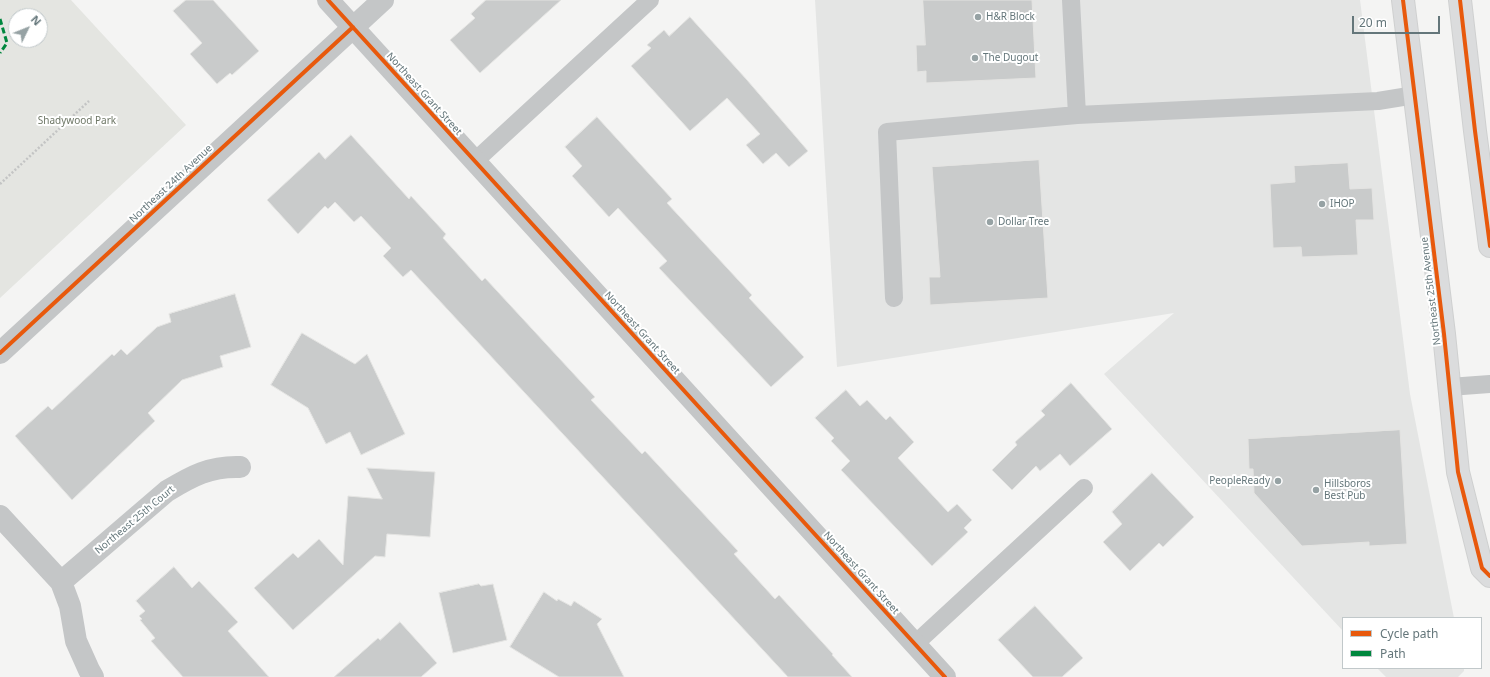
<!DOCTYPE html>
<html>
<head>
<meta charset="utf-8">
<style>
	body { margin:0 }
	#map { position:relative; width:1490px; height:677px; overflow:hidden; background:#f4f4f3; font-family:"Noto Sans",sans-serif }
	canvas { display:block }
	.legend { position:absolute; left:1342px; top:617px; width:140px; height:52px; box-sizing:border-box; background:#fff; border:1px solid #c1c8ca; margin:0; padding:5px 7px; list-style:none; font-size:12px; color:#64767a }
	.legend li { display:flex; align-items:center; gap:8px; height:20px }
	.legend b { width:20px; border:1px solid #c1c8ca }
	.north { position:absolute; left:8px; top:8px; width:40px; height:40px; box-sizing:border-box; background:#fff; border:1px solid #c1c8ca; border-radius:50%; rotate:47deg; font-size:11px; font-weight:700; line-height:16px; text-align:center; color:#64767a }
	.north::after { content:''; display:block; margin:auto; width:14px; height:18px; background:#96a2a4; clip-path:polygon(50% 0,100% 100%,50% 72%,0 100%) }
	.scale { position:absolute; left:1352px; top:16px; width:88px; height:18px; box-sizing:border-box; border:2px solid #64767a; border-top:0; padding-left:5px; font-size:12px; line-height:14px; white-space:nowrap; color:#64767a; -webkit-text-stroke:3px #fff; paint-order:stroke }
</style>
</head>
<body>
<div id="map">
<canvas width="1490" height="677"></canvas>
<ul class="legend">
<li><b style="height:5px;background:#e8590c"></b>Cycle path</li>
<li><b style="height:5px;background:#00873e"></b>Path</li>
</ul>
<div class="north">N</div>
<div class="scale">20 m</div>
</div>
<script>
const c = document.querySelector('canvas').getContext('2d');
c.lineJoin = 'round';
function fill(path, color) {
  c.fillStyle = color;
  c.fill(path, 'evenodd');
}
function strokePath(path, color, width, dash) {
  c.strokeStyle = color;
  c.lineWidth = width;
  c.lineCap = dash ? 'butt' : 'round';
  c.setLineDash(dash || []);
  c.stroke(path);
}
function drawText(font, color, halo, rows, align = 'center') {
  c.font = font + ' "Noto Sans",sans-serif';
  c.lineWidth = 4;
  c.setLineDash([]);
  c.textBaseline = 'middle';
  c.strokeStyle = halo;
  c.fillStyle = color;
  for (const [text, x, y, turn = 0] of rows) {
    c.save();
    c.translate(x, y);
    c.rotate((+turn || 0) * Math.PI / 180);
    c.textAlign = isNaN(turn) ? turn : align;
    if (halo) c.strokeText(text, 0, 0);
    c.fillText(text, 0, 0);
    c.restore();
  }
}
const built = new Path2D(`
	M815,0H1360L1410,394L1454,618H1343V631L1104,374L1174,313L837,367Z
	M1377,668H1464V671L1458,677H1386Z`);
const green = new Path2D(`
	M0,0H71L186,125L0,298ZM16,16H40V40H16Z`);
const building = new Path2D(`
	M186,0H213L259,51L232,75L230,73L217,84L190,54L202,43L173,11Z
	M486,0H561L480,73L450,40L475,18L471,14Z
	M923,0H1032L1036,78L926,83V71L917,72L916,45H925Z
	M690,17L747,80L808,151L789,167L776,153L763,164L746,145L760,134L727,98L690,131L631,66L651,48L647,45L664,30L669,36Z
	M597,117L672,199L667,203L752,295L749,298L804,357L771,387L659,268L667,261L618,208L609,217L572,176L582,166L565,147Z
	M351,135L409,199L411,196L446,234L443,238L482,281L485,278L595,397L591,400L642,454L645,451L738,551L734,554L775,599L779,595L833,654L832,655L852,677H788L411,270L403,277L383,256L391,248L361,216L354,222L335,202L328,209L325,206L298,234L267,200L319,152L325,159Z
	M1039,160L1048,298L930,305L929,277H940L932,167Z
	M1348,163L1350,189L1372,188L1374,220H1356L1358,255L1302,257L1301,247L1273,248L1270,184L1295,182L1294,166Z
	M235,294L251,347L220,356L223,367L182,380L148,413L155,421L72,500L15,436L48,406L52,410L112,354L114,356L121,349L127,355L157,327L171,322L169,314Z
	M302,333L355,364L367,354L405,434L361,455L350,432L326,444L308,408L271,385Z
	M1071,383L1112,429L1070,466L1060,454L1040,471L1036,466L1012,490L992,470L1017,445L1015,442L1045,415L1041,411Z
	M846,390L860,406L867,400L886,420L890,416L914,442L898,458L948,512L957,504L972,520L964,528L968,532L932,566L841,470L850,461L831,441L834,438L815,418Z
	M1400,430L1407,544L1369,546V542L1302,546L1254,493L1253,469H1249L1248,439Z
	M367,468L435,472L430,537L387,534L385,557L375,556L293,630L254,588L293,553L298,558L319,539L343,565L348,496L382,499Z
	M1152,473L1194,517L1163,547L1159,543L1130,571L1103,542L1122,524L1112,512Z
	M174,567L192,588L199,581L238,622L228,631L269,677H183L151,641L155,638L140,620L142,619L139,616L145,611L136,601Z
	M479,584L481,586L493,584L507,640L453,653L439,593Z
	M544,592L557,601L558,599L571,606L574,601L602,619L597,624L624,677H559L510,647Z
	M1035,606L1083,658L1062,677H1033L998,640Z
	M400,622L437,663L421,677H334L378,638L380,640Z`);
const path = new Path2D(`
	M0,184L89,101`);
const service = new Path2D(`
	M1071,0L1077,115
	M475,161L650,0
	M894,298L887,132L1077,115L1378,101L1415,95
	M1449,387L1490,384
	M915,644L1084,488`);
const minor = new Path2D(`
	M328,0L945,677
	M0,353L383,0
	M0,516L61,582L70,606L76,641L89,670L93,677
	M61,582L167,491C192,476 210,466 240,467`);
const secondary = new Path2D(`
	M1403,0L1444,334L1458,472L1482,568L1490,576
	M1460,0L1475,131L1490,246`);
const quiet = new Path2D(`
	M0,19L7,43L0,53`);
const cycleway = new Path2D(`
	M328,0L945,677
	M1403,0L1444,334L1458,472L1482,568L1490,576
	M1460,0L1475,131L1490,246
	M0,353L353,27`);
const markers = [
	[978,17,4,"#96a2a4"],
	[975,58,4,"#96a2a4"],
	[1322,204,4,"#96a2a4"],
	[990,222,4,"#96a2a4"],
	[1278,481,4,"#96a2a4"],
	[1316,490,4,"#96a2a4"]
];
const poiNames = [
	["H&R Block",986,17],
	["The Dugout",983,58],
	["IHOP",1330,204],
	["Dollar Tree",998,222],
	["PeopleReady",1270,481,"right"],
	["Hillsboros",1324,484],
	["Best Pub",1324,496]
];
const streetNames = [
	["Northeast Grant Street",424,94,48],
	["Northeast 24th Avenue",171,184,-43],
	["Northeast 25th Avenue",1431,291,-97],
	["Northeast Grant Street",642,333,48],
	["Northeast 25th Court",135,520,-40],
	["Northeast Grant Street",861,573,48]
];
const parkNames = [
	["Shadywood Park",77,121]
];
fill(built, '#e4e5e4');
fill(green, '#e4e5e1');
fill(building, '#c9cbcb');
strokePath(building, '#e4e4e2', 1);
strokePath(secondary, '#cfd0d0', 24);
strokePath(path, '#c3c4c4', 2.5, [2, 2]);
strokePath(service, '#c4c6c7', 18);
strokePath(minor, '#c4c6c7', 22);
strokePath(secondary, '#dbdcdd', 22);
strokePath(quiet, '#00873e', 3, [6, 3]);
strokePath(cycleway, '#e8590c', 4);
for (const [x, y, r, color] of markers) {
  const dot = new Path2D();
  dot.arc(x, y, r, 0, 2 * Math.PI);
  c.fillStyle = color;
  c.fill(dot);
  strokePath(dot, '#fff', 1.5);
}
drawText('10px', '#64767a', '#fff', poiNames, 'left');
drawText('10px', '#64767a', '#fff', streetNames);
drawText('10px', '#6e7766', '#fff', parkNames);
</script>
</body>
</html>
